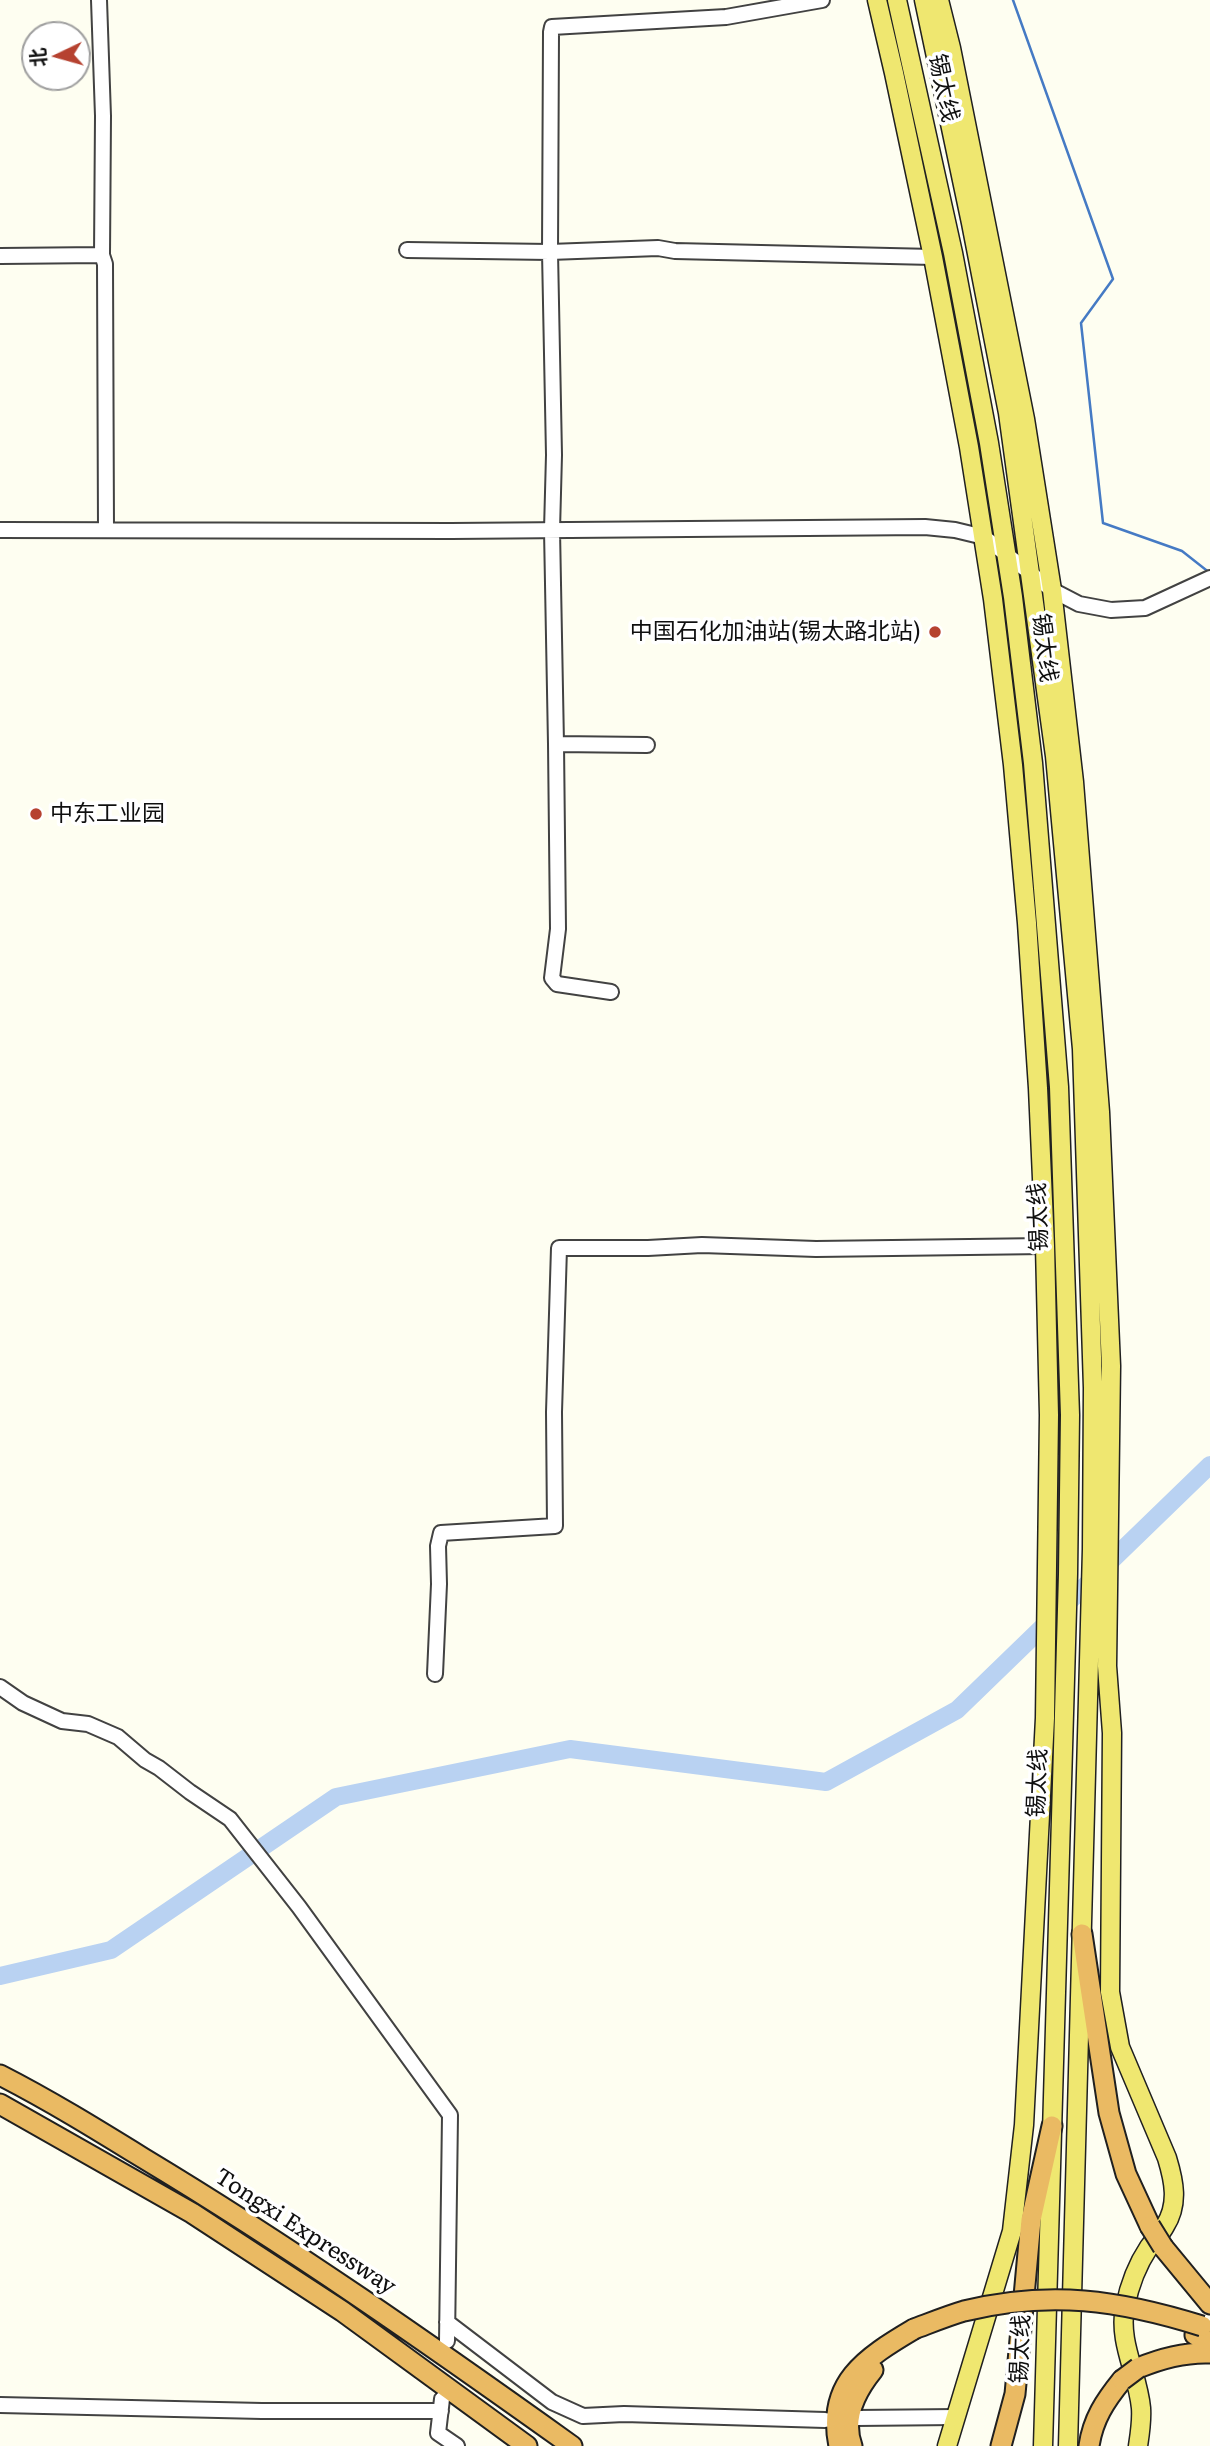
<!DOCTYPE html>
<html>
<head>
<meta charset="utf-8">
<style>
	body { margin:0 }
	#map { position:relative; width:1210px; height:2446px; overflow:hidden; background:#fefef1; font-family:Literata,"Noto Sans SC",serif }
	canvas { display:block }
	.north { position:absolute; left:21px; top:21px; width:70px; height:70px; box-sizing:border-box; background:#fff; border:2px solid #9f9f9f; border-radius:50%; rotate:265deg; font-size:19px; font-weight:700; line-height:28px; text-align:center; color:#0f0f0f }
	.north::after { content:''; display:block; margin:auto; width:24px; height:32px; background:#b64230; clip-path:polygon(50% 0,100% 100%,50% 72%,0 100%) }
</style>
</head>
<body>
<div id="map">
<canvas width="1210" height="2446"></canvas>
<div class="north">北</div>
</div>
<script>
const c = document.querySelector('canvas').getContext('2d');
c.lineJoin = 'round';
function strokePath(path, color, width, dash) {
  c.strokeStyle = color;
  c.lineWidth = width;
  c.lineCap = dash ? 'butt' : 'round';
  c.setLineDash(dash || []);
  c.stroke(path);
}
function drawText(font, color, halo, rows, align = 'center') {
  c.font = font + ' Literata,"Noto Sans SC",serif';
  c.lineWidth = 7;
  c.setLineDash([]);
  c.textBaseline = 'middle';
  c.strokeStyle = halo;
  c.fillStyle = color;
  for (const [text, x, y, turn = 0] of rows) {
    c.save();
    c.translate(x, y);
    c.rotate((+turn || 0) * Math.PI / 180);
    c.textAlign = isNaN(turn) ? turn : align;
    if (halo) c.strokeText(text, 0, 0);
    c.fillText(text, 0, 0);
    c.restore();
  }
}
const stream = new Path2D(`
	M1013,0L1113,279L1081,323L1103,523L1182,551L1210,573`);
const river = new Path2D(`
	M0,1976L111,1950L336,1797L570,1749L826,1782L957,1710L1210,1465`);
const minor = new Path2D(`
	M99,0L103,116L102,255L105,264L106,530
	M407,250L550,252L658,248L675,251L933,257
	M0,256L102,255
	M0,530L451,531L925,527L955,530L984,537L1052,590L1079,604L1111,610L1145,608L1210,578
	M556,744L552,530L554,455L550,252L551,32L552,27L726,17L822,0
	M611,992L557,984L552,978L558,929L556,744L647,745
	M435,1674L439,1584L438,1546L441,1533L555,1526L554,1412L559,1248H648L702,1245L816,1249L1045,1246
	M0,1687L23,1703L62,1721L88,1724L118,1737L145,1760L159,1768L190,1792L230,1819L299,1907L450,2115L447,2341
	M447,2322L552,2402L583,2416L624,2414L825,2420
	M442,2399L438,2433L457,2446
	M0,2405L262,2411H441
	M856,2418L956,2417`);
const major = new Path2D(`
	M877,0L894,73L933,257L969,447L993,599L1013,765L1027,923L1038,1088L1045,1246L1049,1415L1045,1718L1024,2125L1012,2231L947,2446
	M897,0L953,253L989,443L1013,597L1033,763L1059,1087L1070,1415L1068,1574L1043,2446
	M924,0L971,223L1008,413L1055,756L1082,1049L1093,1388L1092,1549L1068,2446
	M939,0L951,48L1025,419L1052,590L1074,782L1100,1112L1111,1366L1107,1666L1112,1733L1110,1992L1120,2047L1167,2158C1174,2181 1179,2204 1165,2226C1161,2234 1154,2240 1149,2247C1137,2265 1129,2287 1125,2307C1118,2342 1138,2374 1141,2408C1142,2421 1140,2433 1138,2446`);
const highway = new Path2D(`
	M1082,1934L1109,2113L1126,2174L1150,2226
	M0,2075C49,2100 96,2129 143,2158C291,2247 432,2346 572,2446
	M0,2104L192,2213L342,2311L527,2446
	M1163,2247L1210,2304
	M1195,2335L1210,2342
	M1138,2368C1162,2358 1184,2352 1210,2353
	M839,2446C826,2383 865,2358 914,2329
	M852,2446C842,2419 856,2391 873,2370
	M1001,2446L1015,2394L1031,2220L1052,2126
	M1089,2446C1093,2419 1105,2401 1122,2380`);
const highwayBridge = new Path2D(`
	M1150,2226L1163,2247
	M914,2329C930,2323 947,2316 964,2311C1050,2290 1119,2300 1202,2326
	M1122,2380L1138,2368`);
const markers = [
	[935,632,7,"#b64230"],
	[36,814,7,"#b64230"]
];
const streetNames = [
	["锡太线",943,88,78],
	["锡太线",1044,648,83],
	["锡太线",1039,1217,-92],
	["锡太线",1038,1783,-88],
	["Tongxi Expressway",305,2232,33],
	["锡太线",1021,2349,-88]
];
const poiNames = [
	["中国石化加油站(锡太路北站)",921,632],
	["中东工业园",50,814,"left"]
];
strokePath(stream, '#457ac4', 2.5);
strokePath(river, '#b9d2f2', 18);
strokePath(minor, '#424242', 18);
strokePath(major, '#202020', 21);
strokePath(highway, '#202020', 23);
strokePath(minor, '#fff', 14);
strokePath(major, '#efe770', 18);
strokePath(highway, '#eaba63', 19);
strokePath(highwayBridge, '#202020', 23, []);
strokePath(highwayBridge, '#eaba63', 19);
for (const [x, y, r, color] of markers) {
  const dot = new Path2D();
  dot.arc(x, y, r, 0, 2 * Math.PI);
  c.fillStyle = color;
  c.fill(dot);
  strokePath(dot, '#fff', 2.5);
}
drawText('23px', '#0f0f0f', '#fff', streetNames);
drawText('23px', '#0f0f0f', '#fff', poiNames, 'right');
</script>
</body>
</html>
